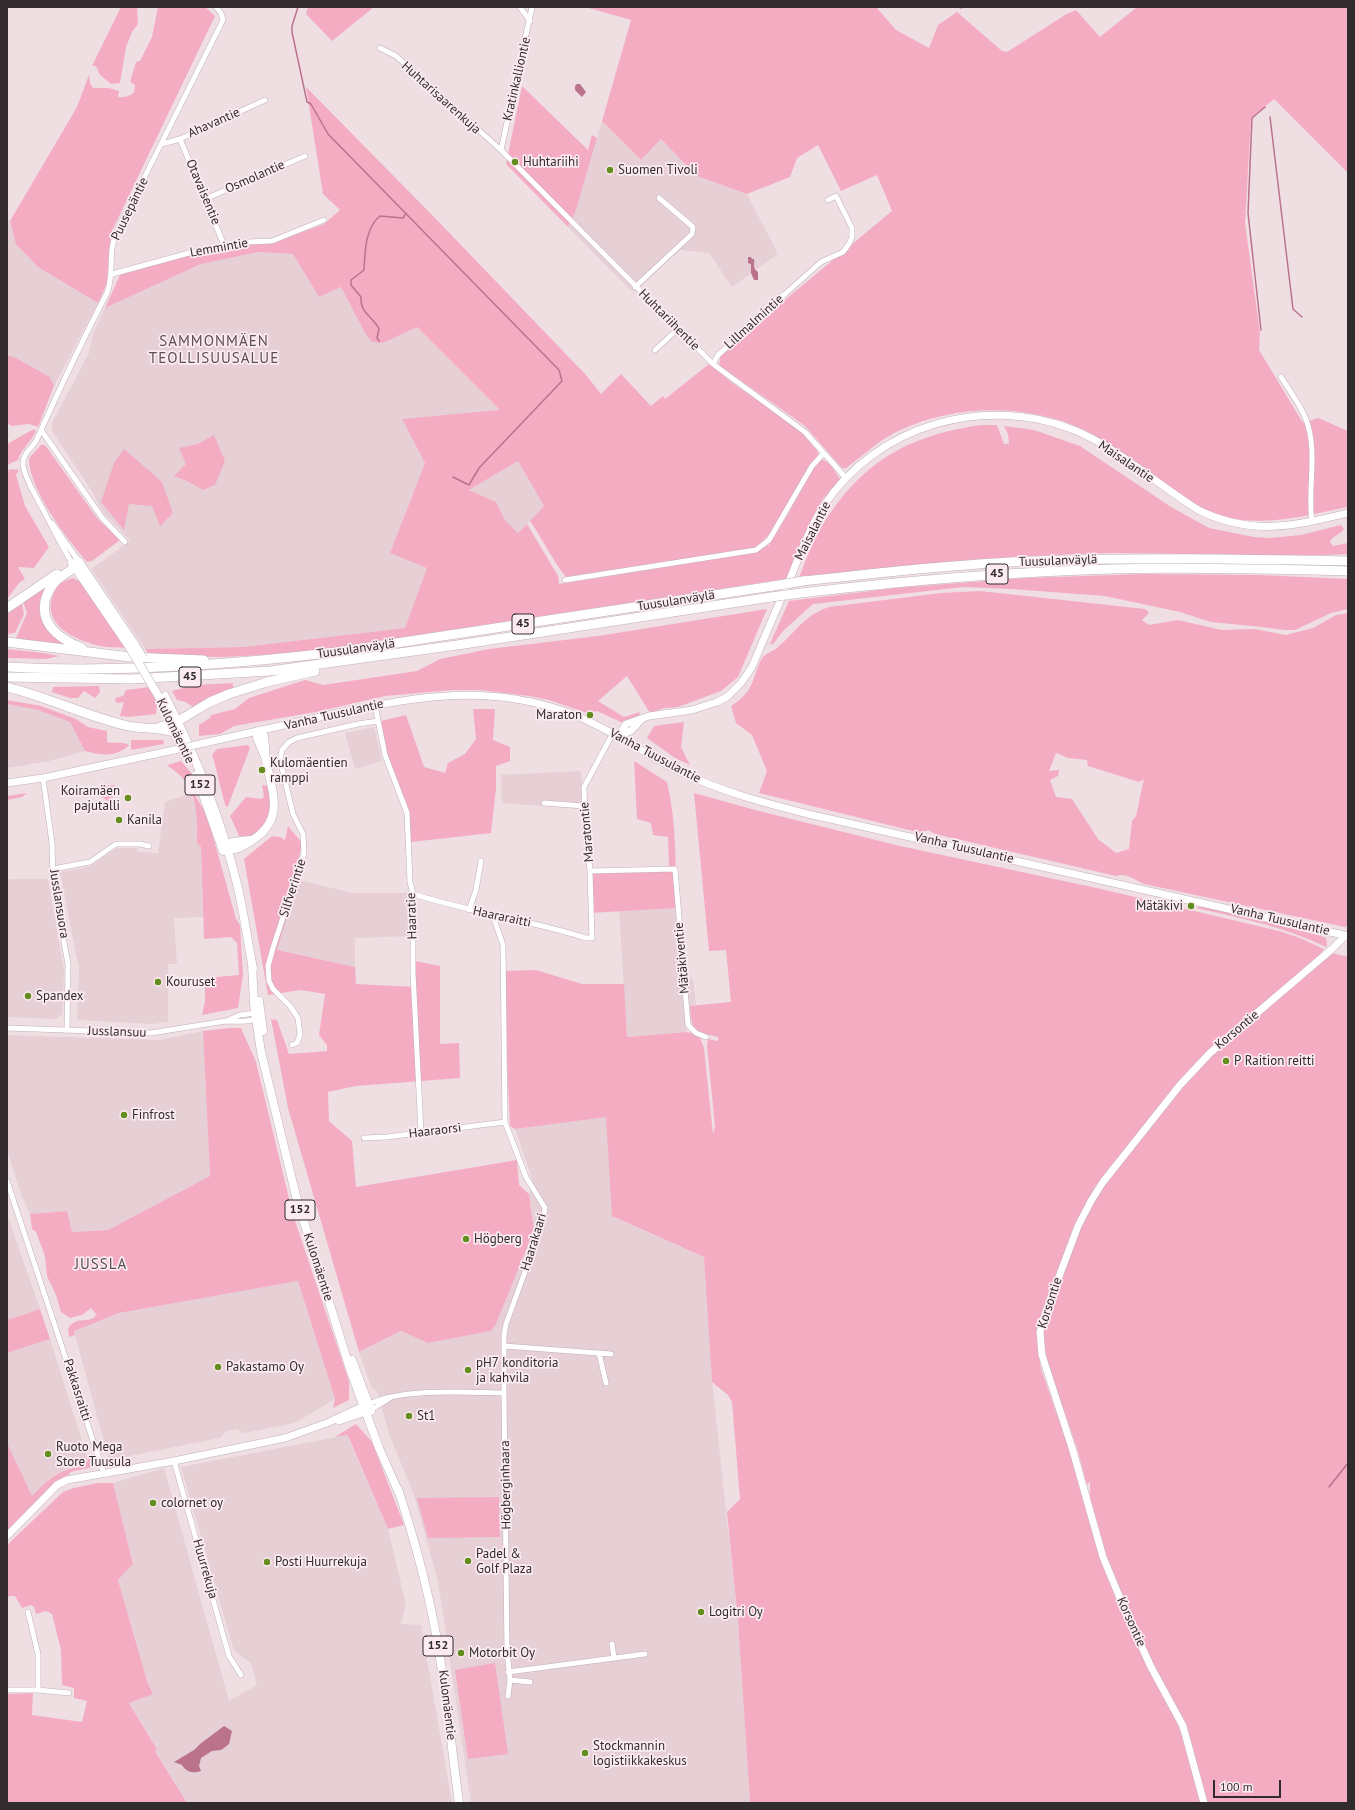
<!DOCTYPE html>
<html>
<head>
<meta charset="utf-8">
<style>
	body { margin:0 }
	#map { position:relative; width:1355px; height:1810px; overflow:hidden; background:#efdfe3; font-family:"PT Sans",sans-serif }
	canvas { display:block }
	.frame { position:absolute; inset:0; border:8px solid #312b2d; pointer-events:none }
	.scale { position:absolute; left:1213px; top:1780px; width:68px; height:18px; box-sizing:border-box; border:2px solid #312b2d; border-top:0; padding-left:5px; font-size:12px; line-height:14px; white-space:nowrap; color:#312b2d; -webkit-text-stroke:3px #fcecf1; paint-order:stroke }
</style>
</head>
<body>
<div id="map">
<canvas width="1355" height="1810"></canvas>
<div class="frame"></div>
<div class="scale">100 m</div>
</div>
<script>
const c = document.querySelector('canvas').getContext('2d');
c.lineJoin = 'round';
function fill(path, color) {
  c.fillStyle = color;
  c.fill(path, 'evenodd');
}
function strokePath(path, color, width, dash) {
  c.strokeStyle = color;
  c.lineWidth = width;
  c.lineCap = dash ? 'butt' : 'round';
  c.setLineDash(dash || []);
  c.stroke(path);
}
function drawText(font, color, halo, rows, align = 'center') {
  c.font = font + ' "PT Sans",sans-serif';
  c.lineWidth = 3.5;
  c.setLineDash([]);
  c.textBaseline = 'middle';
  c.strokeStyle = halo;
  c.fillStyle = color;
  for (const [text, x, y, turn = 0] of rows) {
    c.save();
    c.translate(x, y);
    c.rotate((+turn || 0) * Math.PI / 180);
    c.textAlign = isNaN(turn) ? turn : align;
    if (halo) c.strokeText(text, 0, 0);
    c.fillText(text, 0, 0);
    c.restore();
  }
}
const built = new Path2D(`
	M602,121L641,160L661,139L697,176L747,194L778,254L732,287L709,253L680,250L634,292L630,290L568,227L575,213Z
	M7,220L10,221L11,228L38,267L98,303L54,386L50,377L16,358L7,355Z
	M259,252L293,254L319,297L341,287L365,333L383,343L417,327L501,411L402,419L425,463L390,553L428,568L405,628L243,647L145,649L91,569L130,541L102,511L91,490L52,431V423L89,353L93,334L105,308L201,264Z
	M518,461L544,506L518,533L505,520L496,502L469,490Z
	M7,704L38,710L70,722L85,751L49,761L7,768Z
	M374,727L382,761L355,769L345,733Z
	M581,771L583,809L502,803L501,775Z
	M191,793L196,810L197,843L201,847L203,917L174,918L177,964H168V1022L153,1024L77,1020L79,969L60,872L84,868L92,865L117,848H137L138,852L158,853L165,802Z
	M14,879H48L64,970L62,1014L56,1019L7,1017V880Z
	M298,880L353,893H409L410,936L355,938V967L276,950Z
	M677,908L681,954H685L687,976L693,980L696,1005L685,1007L687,1032L627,1037L619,911Z
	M203,1031L210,1176L108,1230L72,1232L66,1211L30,1214L21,1194L7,1150V1035L159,1040Z
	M606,1116L615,1218L704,1257L712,1382L738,1621L750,1803H471L438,1581L414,1495L389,1434L377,1391L372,1389L359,1352L401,1331L428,1343L491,1331L496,1324L534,1230L529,1194L533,1182L515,1129Z
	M7,1214L40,1309L7,1320Z
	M298,1281L335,1399L295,1423L244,1433L236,1429L226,1431L220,1438L109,1460L74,1331L119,1313Z
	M50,1339L88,1460L84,1466L67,1469L52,1476L32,1497L7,1443V1353Z
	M347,1435L388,1529L406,1605L401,1624L421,1625L452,1803H187L155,1750L157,1748L129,1702L153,1693L147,1681L118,1580L133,1563L113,1483L164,1468L229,1701L257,1685L251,1663L234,1651L181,1467Z`);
const green = new Path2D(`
	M121,7H137L138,24L132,32L126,47L120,83L111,84L100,75L96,66H92Z
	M158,7H205L215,16L111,233L107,283L98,303L38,267L16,244L10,221L77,107L89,75L90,83L93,88H109L119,91L118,97C124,98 129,96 134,93L135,85L130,82L136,62L140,61L152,37Z
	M308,7H374L332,41L306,14Z
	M585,7H876L896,30L929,48L938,25L957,12L1002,51L1007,52L1065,15L1076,10L1100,37L1137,7H1348V173L1274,99L1251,118L1245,223L1260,333L1259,350L1303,423L1318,418L1348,431V507C1308,515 1270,526 1229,518C1197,511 1170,485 1143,468C1120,452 1095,433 1068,423C1015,404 952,406 900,430C880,439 864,455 846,468H842L805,426L719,365L721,353L892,211L877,175L841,191L818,145L797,158L790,177L747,194L697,176L661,139L641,160L602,121L631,20Z
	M522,86L588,150L592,135L597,138L575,213L568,227L506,164Z
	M306,87L435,218L586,375L601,394L621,374L651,406L663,396L665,399L709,364L731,382L794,426L803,434L818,452V457L773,530L756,548L566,577C552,560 543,539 530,521L544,506L518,461L469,490L496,502L505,520L518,533L527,524L558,576L559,584L752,553L769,545L788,514L813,467L822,459L830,464L840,479C837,487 827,493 822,500C808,525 797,552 786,579L333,648L280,654L223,657L150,656L145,649L243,647L405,628L427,568L390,553L425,463L402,419L500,410L417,327L383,343L372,342L365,333L341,287L319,297L293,254L259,252L201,264L105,308L120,275L203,251L243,244L275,242L324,224L340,210L323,194Z
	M7,355L16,358L50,377L54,386L38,427L29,424L11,426L7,422Z
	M982,425H997L1004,444H1009L1008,434L1004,426L1034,430L1080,446L1171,507L1209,528L1254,537L1270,538L1301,535L1341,525L1344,529C1340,535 1333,535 1330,542L1333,546L1348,543V554C1270,558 1191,553 1112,553C1007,555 903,566 799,578C807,556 817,531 831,512C870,456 916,434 982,425Z
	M34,429L36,431C31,442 21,449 18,460L7,465V444Z
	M214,435L225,461L215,485L203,490L187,481L174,476L186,464L179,448L198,444Z
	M41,445H45L97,518L120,540L92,561L87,562C67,539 28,488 29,458Z
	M124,449L162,482L173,513L160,526L152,506L129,504L124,530L101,502L114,463Z
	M11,469L19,470L16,475L25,506L49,547L34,568L18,567L25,579L20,582L7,599V471Z
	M1143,574L1259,575L1348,579V609L1331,613L1295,630H1285L1262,627L1211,622L1180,612L1105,596L1011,589L963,587L813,604L783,631L773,644H770L789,601L895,588L1024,578Z
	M73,578L84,584L127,648C117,647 106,648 96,645C73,639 42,624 53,595C57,585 62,581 73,578Z
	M50,581L44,617L76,648L16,638L27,613L23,601Z
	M980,591L1145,609L1149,613L1142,620L1149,625L1178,620L1222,630L1254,629L1286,635L1313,628L1336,615L1348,613V925L1345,927L1144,884C1135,880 1126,872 1116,876L935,834L928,830L921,833L759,793L767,771L752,735L736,723L731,706C755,691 751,680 762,658C765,654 773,651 777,648C797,631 803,616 829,607L941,593ZM1056,753L1068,758L1087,760L1088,766L1139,782L1144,779L1136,816L1132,821L1129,849L1116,853L1098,839L1072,799L1056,797L1050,780L1058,776L1059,770L1049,771Z
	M22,604L24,614L15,633L7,634V614Z
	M767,609L738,677L721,691L678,707L664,708L650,713L627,676L598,701L624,717L639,712L640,715L623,723L597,711L587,713L549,700L529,696L480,690H452L385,696L316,712L234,726L220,734L199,736V725L210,718L211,715L235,709L249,698L305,680L323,685L417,671L440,659L489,649L598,636Z
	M7,649L43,653L59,656L46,659L7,658Z
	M233,683V688L208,698L193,707L186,702L177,700L172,691L195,685Z
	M99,686L100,692L95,698L84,691L78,698H70L52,692L53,687Z
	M150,687L157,702L156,714L128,717L120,716L124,702L116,703L115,698L123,696L126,690Z
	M7,700L41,706L76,719L88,727L107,731V742C115,744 122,741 129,745C116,758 101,755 85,751L70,722L38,710L7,704Z
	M473,709H495L493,740L510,747V761L496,766V789L491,833L411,842L409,810L387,756L381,721L406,715L424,767L445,773L448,763L465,754L476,739Z
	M684,722L681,747L690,765L675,758L647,738L654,726Z
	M131,740H163L164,744L131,750Z
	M248,745L250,748L228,806L226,807C220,789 218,773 212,755L217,749Z
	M181,761L192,774L191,789L207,815L236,919L240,925L243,975L238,1008L202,1015L205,1001V978L239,975L237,943L231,937L204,939L201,847L197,843C197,823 198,800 186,782C181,775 173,770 167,765Z
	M634,761L667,782C677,823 675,867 677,908L590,913L588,869L669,867L668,837L653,835L651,823L637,819Z
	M115,785L116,794L109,802L99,795L98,787Z
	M262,785L267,786C269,792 272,801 271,808C268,824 258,839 240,838L230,816L246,797L261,799L264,797Z
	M27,793L22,797L7,800V796Z
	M694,793L755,810L900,846L1101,889L1279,931L1300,938L1324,949L1314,962L1209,1053L1096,1185L1083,1209L1037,1330V1343L1041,1369L1069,1449L1103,1567L1145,1663L1173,1714L1183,1738L1200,1803H750L738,1621L727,1512L740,1499L732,1402L728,1395L712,1382L704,1257L612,1216L606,1117L515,1129L510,1126L503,971L536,970L582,984H624L627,1037L687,1032L699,1035L704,1048L713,1134L715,1127L707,1045L708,1039L718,1041V1037C695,1032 691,1031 690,1006L731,1002L726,950L709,951Z
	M288,826L302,843L299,857L292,879L298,880L277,950L355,967L356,984L415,987V961L440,966V1044L459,1043L460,1078L356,1086L328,1092L329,1121L352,1141L356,1187L517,1160L519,1185L529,1194L534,1230L496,1324L491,1331L428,1343L401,1331L359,1352L288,1108L271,1019L277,1020L289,1054L327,1051V1045L319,1035L325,994L301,990L268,995L244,859L272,836L280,837L285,840Z
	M1198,907L1210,908L1321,936L1326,938L1327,945L1326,947C1285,927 1241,918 1196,908Z
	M1332,953L1348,957V1803H1206L1184,1725L1140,1636L1106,1555L1090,1499V1481L1087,1485L1077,1448L1045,1356L1042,1336L1045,1320L1080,1228L1092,1203L1105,1184L1152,1122L1210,1054Z
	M229,1028H241L256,1062L293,1215L349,1381V1400L333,1408L335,1399L298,1281L119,1313L74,1331L75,1335L69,1337L68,1329C76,1315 85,1324 95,1317L96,1314L91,1308L82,1315L70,1318L61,1312L56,1295L47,1276L45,1256L36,1232L32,1229L30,1214L67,1211L72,1232L108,1230L210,1176L203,1031Z
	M40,1309L50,1339L7,1353V1320Z
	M356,1424L372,1442L404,1525L388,1529L349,1438L347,1435L335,1437Z
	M7,1443L32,1496C51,1477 56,1471 83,1466L88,1460V1458L91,1457L93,1467L70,1472V1474L58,1480L7,1532Z
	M98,1483H113L133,1564L118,1580L147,1681L153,1694L129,1703L157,1749L155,1751L187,1803H7V1694L33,1693L32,1715L82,1722L87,1701L74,1698V1688L62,1685L61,1650L52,1614L46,1611L36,1614L34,1607L31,1605L22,1608L15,1596H10L7,1598V1545L63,1492L74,1488Z
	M499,1497L500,1537L428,1538L417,1498Z
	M495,1663L508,1754L468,1759L455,1670Z`);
const water = new Path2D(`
	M577,84H580L586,92L582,97L575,90V86Z
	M748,257H751L752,259H754C755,265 752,268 758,272V280H754L751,273V264L748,263Z
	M224,1726L232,1731L229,1744L224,1748L221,1750L212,1751L201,1758L199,1766L201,1771C194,1774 186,1772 182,1765L174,1762L194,1750L200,1744Z`);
const stream = new Path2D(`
	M298,7L292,26V32L307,102L311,104L328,134L559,370L562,381L479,468L469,485L453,477
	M961,8L962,7
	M1270,117L1293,309L1302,317
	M1261,330L1248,213L1252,118L1265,107
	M379,341L377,338L379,329C373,316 360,314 361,297L351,285V280L364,270C365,252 365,228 380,216L403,218L406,213
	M1329,1487L1348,1463`);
const street = new Path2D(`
	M520,7L530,21
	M380,48L396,56L501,150L713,364L805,432L846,478
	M180,139L224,245
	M162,144L180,139L265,100
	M501,150L532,7
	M205,199L305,156
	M112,274L189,253L248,242L272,241L324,220
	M635,287L692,234L693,227L659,198
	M655,350L678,329
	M713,364L718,355L733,342L744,328L785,294L821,262L843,252L849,244L852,237V228L836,196L828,200
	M1281,377C1289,390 1299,403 1305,417C1319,450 1307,488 1312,522
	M41,430L103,519L125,542
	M52,523L79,562
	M72,563C60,544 51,524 40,504C34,492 25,479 23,465C22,453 33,448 37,439C59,390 82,341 107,293C113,277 110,265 112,249C114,233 122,220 130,206L223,20L221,13L216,7
	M565,580L756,550L769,540L812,466L824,453
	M375,705L385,755L407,813L410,882L413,894V973L421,1132
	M43,778L52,843L53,881L68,964L67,1031
	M544,803L584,806
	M53,869L90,862L116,844H140L149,846
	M590,871L675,869L688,1025L696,1033L706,1037
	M413,894C470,912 529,920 586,938H592L590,871L585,822L584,787L613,733
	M469,910L476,890L481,861
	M226,1021C236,1021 250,1023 258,1017
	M7,1028L151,1033L226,1021L240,1015L256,1013
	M292,1045L297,1043L300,1035L298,1018L290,1006L273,989L269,981L268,966L273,948L304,853L303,834L293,814L280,760L282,750L289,742L297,738L358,724L378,721
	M364,1138L387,1137L505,1122
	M7,1181L104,1474
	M504,1346L611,1354
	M599,1353L606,1383
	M504,1393L507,1651L510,1680L508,1696
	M369,1404C402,1388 466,1392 504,1393V1335L506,1324L542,1225L545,1208L526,1177L505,1122L503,945L492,913
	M371,1410L390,1398
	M174,1461L229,1656L241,1675
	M28,1612L38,1654V1690
	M612,1644L614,1658
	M508,1672L645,1654
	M510,1680L530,1682
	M7,1690H38L69,1693`);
const secondary = new Path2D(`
	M619,736L626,724L649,716L692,710L717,702L727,697L741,683L752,667C765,636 778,605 792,574C801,551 810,528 823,507C876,425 984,394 1074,430C1118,448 1159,486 1200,511C1253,536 1293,526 1348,513
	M619,736L632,730L641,720
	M204,743C249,733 293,723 338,713C420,696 490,683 572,714C611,729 644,754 681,772C722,792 765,803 808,814L1348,936
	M7,783L43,778L174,750
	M339,1421L371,1410
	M7,1536L57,1485L67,1480L174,1461L285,1438L327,1423L368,1404
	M1204,1803L1183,1726L1151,1667L1124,1608L1103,1557L1073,1451L1042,1355L1040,1332L1045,1314L1078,1226L1091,1201L1103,1182L1180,1085L1210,1053L1332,949L1345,936`);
const primary = new Path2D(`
	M79,562L135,645
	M72,563L128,645
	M165,696C196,756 221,819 237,884C244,912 247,940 253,968
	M196,775L223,851
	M223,848C230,840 242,841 251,840
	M225,849C233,852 243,846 251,841C285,820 273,794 266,761C265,753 265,744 264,736L259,731L257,738L266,759
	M252,963L254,1004L261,1052L296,1196L350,1369L379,1448L399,1493
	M259,1001L263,1031
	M352,1360L371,1411
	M398,1489C413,1535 426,1581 435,1629C446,1686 451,1745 459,1803`);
const highway = new Path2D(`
	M79,562C73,571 62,574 55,582C50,587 47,594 45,601C40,626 62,640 82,648
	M803,581C879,573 956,564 1033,561C1138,557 1243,559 1348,561
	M801,593C904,581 1008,572 1112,569C1190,567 1269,569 1348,571
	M7,608L57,574
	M7,642L130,657L204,660
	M7,667C118,673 228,665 337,652L773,586
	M7,677L131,679L270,671L464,644L771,597
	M7,687C47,697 84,715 124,725C142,730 162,726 178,734
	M154,729L178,721L210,702L229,694L267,682L315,671`);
const secondaryBridge = new Path2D(`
	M174,750L204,743`);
const primaryBridge = new Path2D(`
	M128,645L159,697
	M135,645L143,658`);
const highwayBridge = new Path2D(`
	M773,586L803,581
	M771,597L801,593`);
const markers = [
	[515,162,4,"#638d1e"],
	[610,170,4,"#638d1e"],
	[590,715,4,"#638d1e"],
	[262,770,4,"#638d1e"],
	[128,798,4,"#638d1e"],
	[119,820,4,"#638d1e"],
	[1191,906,4,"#638d1e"],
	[158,982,4,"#638d1e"],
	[28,996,4,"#638d1e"],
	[1226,1061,4,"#638d1e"],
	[124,1115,4,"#638d1e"],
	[466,1239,4,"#638d1e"],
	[218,1367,4,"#638d1e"],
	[468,1370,4,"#638d1e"],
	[409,1416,4,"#638d1e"],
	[48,1454,4,"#638d1e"],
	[153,1503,4,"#638d1e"],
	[468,1561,4,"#638d1e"],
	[267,1562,4,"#638d1e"],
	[701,1612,4,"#638d1e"],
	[461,1653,4,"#638d1e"],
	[585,1753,4,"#638d1e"]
];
const shields = [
	[997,574,22],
	[523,624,22],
	[190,677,22],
	[200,785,30],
	[300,1210,30],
	[438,1646,30]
];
const shieldNames = [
	["45",997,574],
	["45",523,624],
	["45",190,677],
	["152",200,785],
	["152",300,1210],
	["152",438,1646]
];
const streetNames = [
	["Kratinkalliontie",517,79,-77],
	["Huhtarisaarenkuja",441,98,42],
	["Ahavantie",214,123,-24],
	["Osmolantie",255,177,-24],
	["Otavaisentie",203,192,67],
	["Puusepäntie",130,209,-64],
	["Lemmintie",219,248,-10],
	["Huhtariihentie",669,320,45],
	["Lillmalmintie",754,322,-42],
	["Maisalantie",1126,462,34],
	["Maisalantie",813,531,-63],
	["Tuusulanväylä",1058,561,-2],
	["Tuusulanväylä",676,601,-9],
	["Tuusulanväylä",356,649,-8],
	["Vanha Tuusulantie",334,715,-13],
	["Kulomäentie",175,731,64],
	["Vanha Tuusulantie",655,756,28],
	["Maratontie",587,832,-95],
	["Vanha Tuusulantie",964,848,13],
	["Silfverintie",293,888,-72],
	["Jusslansuora",59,904,81],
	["Haaratie",412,916,-92],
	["Haararaitti",502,917,12],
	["Vanha Tuusulantie",1280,920,13],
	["Mätäkiventie",682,958,-95],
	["Korsontie",1237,1030,-40],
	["Jusslansuu",117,1032,2],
	["Haaraorsi",435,1131,-7],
	["Haarakaari",534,1242,-73],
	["Kulomäentie",318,1267,72],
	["Korsontie",1050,1303,-72],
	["Pakkasraitti",77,1390,72],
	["Högberginhaara",506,1485,-91],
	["Huurrekuja",205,1569,74],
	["Korsontie",1131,1622,66],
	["Kulomäentie",447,1705,83]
];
const poiNames = [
	["Huhtariihi",523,162],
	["Suomen Tivoli",618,170],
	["Maraton",582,715,"right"],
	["Kulomäentien",270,763],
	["ramppi",270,778],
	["Koiramäen",120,791,"right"],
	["pajutalli",120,806,"right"],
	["Kanila",127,820],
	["Mätäkivi",1183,906,"right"],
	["Kouruset",166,982],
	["Spandex",36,996],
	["P Raition reitti",1234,1061],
	["Finfrost",132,1115],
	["Högberg",474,1239],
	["pH7 konditoria",476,1363],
	["ja kahvila",476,1378],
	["Pakastamo Oy",226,1367],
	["St1",417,1416],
	["Ruoto Mega",56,1447],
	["Store Tuusula",56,1462],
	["colornet oy",161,1503],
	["Padel &",476,1554],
	["Golf Plaza",476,1569],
	["Posti Huurrekuja",275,1562],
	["Logitri Oy",709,1612],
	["Motorbit Oy",469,1653],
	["Stockmannin",593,1746],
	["logistiikkakeskus",593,1761]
];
const quarterNames = [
	["SAMMONMÄEN",214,342],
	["TEOLLISUUSALUE",214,359],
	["JUSSLA",101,1265]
];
fill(built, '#e6cfd5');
fill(green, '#f4acc3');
fill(water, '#bb738b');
strokePath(stream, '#bb738b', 1.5);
strokePath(street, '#c0b1b5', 6);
strokePath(secondary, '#c0b1b5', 8);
strokePath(primary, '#c0b1b5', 9);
strokePath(highway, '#c0b1b5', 10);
strokePath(street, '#fff', 5);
strokePath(secondary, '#fff', 7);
strokePath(primary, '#fff', 8);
strokePath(highway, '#fff', 9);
strokePath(secondaryBridge, '#c0b1b5', 8, []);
strokePath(primaryBridge, '#c0b1b5', 9, []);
strokePath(highwayBridge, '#c0b1b5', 10, []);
strokePath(secondaryBridge, '#fff', 7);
strokePath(primaryBridge, '#fff', 8);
strokePath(highwayBridge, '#fff', 9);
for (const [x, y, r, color] of markers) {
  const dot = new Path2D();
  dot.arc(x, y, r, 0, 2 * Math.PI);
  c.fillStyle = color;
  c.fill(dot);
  strokePath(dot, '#fcecf1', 1.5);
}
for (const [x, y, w] of shields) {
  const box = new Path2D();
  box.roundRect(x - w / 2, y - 10, w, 20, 3);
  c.fillStyle = '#fcecf1';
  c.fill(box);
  strokePath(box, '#312b2d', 1);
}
drawText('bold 12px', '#312b2d', null, shieldNames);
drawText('13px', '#312b2d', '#fcecf1', streetNames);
drawText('13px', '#312b2d', '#fcecf1', poiNames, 'left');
c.letterSpacing = '1px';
drawText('15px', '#5b4e52', '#fcecf1', quarterNames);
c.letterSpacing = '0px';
</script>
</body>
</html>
